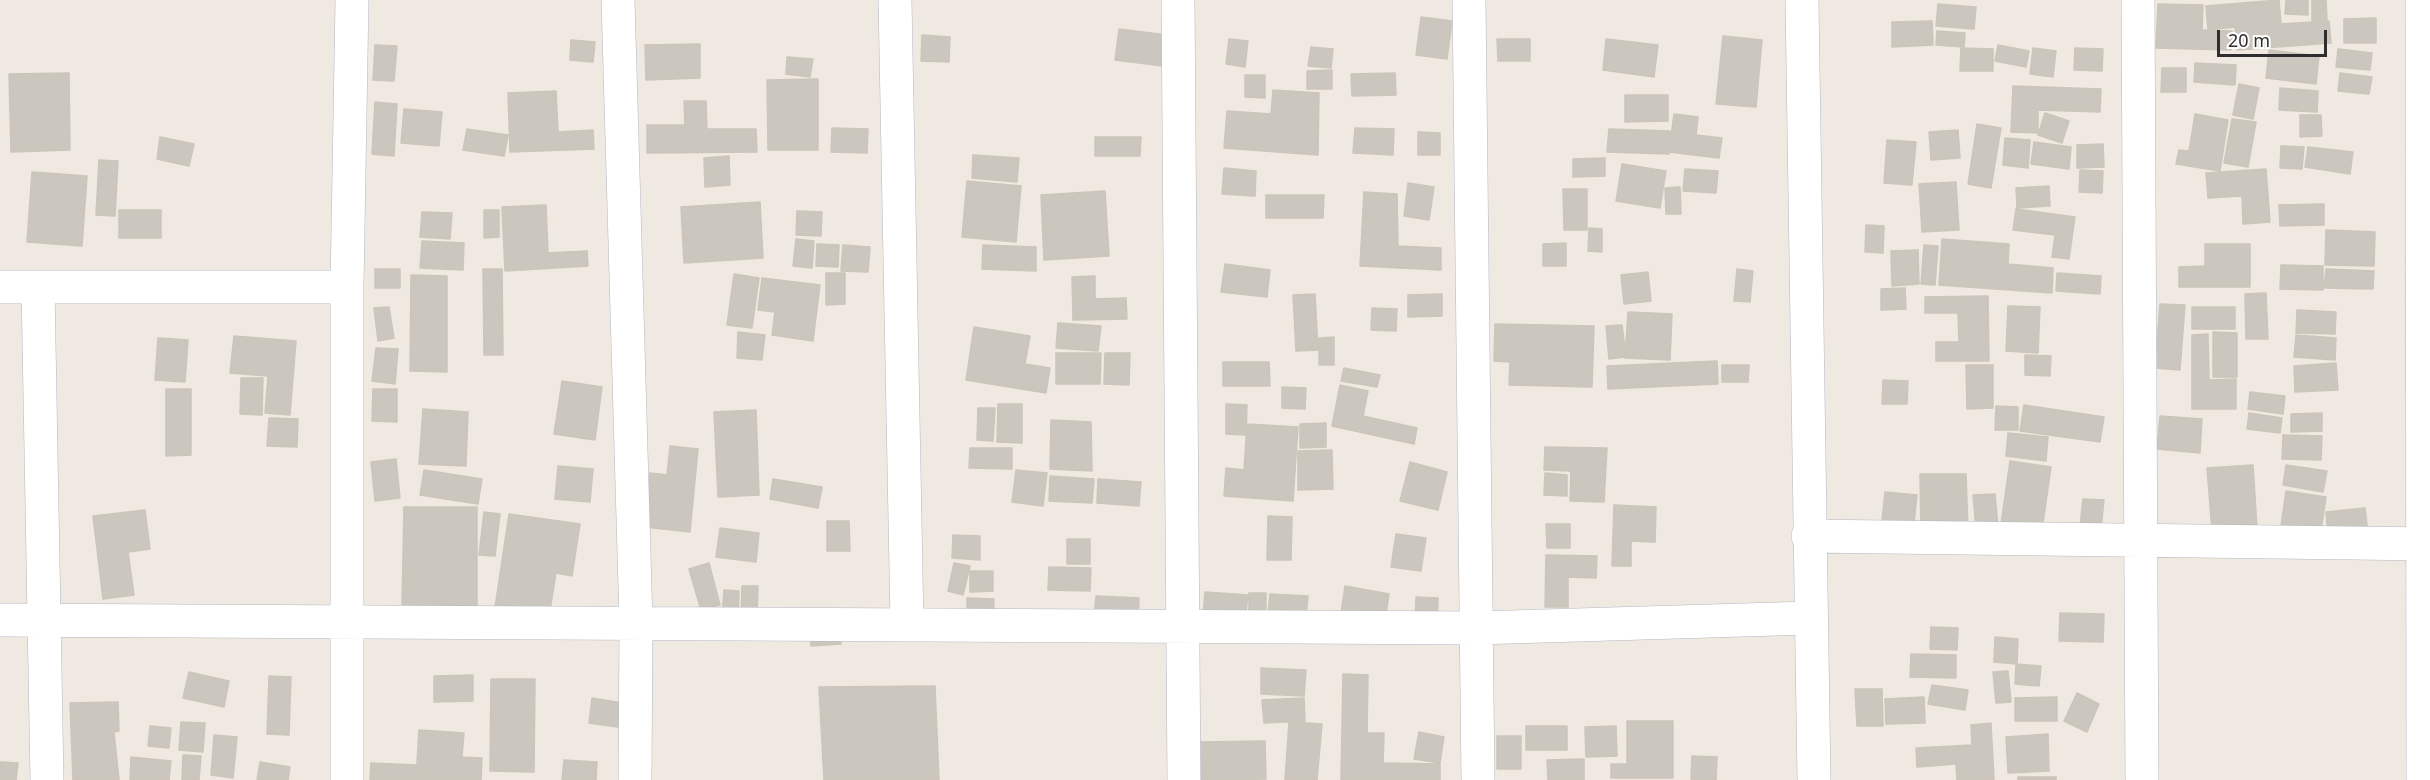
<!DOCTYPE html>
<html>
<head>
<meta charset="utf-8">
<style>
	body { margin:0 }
	#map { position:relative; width:2430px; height:780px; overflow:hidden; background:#efe9e1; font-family:"Noto Sans",sans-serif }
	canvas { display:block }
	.scale { position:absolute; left:2217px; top:30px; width:110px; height:27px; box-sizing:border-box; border:3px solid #2e2e2e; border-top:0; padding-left:8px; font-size:18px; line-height:21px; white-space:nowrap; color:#2e2e2e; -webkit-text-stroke:4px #fff; paint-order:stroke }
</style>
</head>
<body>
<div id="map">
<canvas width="2430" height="780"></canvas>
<div class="scale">20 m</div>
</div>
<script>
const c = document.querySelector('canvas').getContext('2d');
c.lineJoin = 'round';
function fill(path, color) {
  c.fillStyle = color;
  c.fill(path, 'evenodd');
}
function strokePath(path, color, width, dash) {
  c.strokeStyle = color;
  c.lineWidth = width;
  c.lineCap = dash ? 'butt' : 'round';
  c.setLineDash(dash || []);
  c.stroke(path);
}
const building = new Path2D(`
	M2279,0L2281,24L2329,21L2331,43L2237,50L2235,27L2208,30L2206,6Z
	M2286,0H2308V15L2285,14Z
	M2312,0H2326L2327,21H2312Z
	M1938,4L1976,7L1974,29L1936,26Z
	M2158,4L2203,5L2202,30L2232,31L2231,50L2156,48Z
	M1421,17L1452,21L1447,59L1416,55Z
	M2376,18V43H2344V19Z
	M1932,21L1933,45L1892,47V22Z
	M1119,29L1167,35L1163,66L1115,60Z
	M1937,31L1965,33L1964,47L1936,45Z
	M922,35L950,37L949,62L921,61Z
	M1723,36L1762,40L1756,107L1716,104Z
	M1229,39L1248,41L1245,67L1226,64Z
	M1497,39H1530V61H1498Z
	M1606,39L1658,45L1654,77L1603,70Z
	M571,40L595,42L593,62L570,60Z
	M700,44V78L646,80L645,45Z
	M375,45L397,46L394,81L373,80Z
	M1998,45L2029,51L2026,67L1995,61Z
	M1311,47L1333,49L1331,68L1308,66Z
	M1961,48L1993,49V71H1960Z
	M2033,48L2056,51L2053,77L2030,74Z
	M2075,48L2103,49L2102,71L2074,70Z
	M2338,49L2372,53L2370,70L2336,67Z
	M2269,50L2319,56L2316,84L2266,78Z
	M787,57L813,59L810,77L786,74Z
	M2195,63L2236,65L2235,85L2194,82Z
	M2162,68H2186V92H2161Z
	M1332,70V89H1307V71Z
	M69,73L70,150L11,152L9,74Z
	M1395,73L1396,95L1352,96L1351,74Z
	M2340,73L2372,77L2369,94L2338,91Z
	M1245,75H1265V98L1245,97Z
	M818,79V150H768L767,80Z
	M2239,84L2259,88L2253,119L2233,115Z
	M2013,86L2101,89L2100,112L2038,110V133L2011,132Z
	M2280,88L2318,91L2317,112L2279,110Z
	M1273,90L1319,93L1318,155L1224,148L1227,111L1271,114Z
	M556,91L558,132L593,130L594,149L510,152L508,93Z
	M1625,95H1668V121L1625,122Z
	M684,101H706L707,129H756L757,152L647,153V125H685Z
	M375,102L397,104L394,156L372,154Z
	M404,109L442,112L439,146L401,143Z
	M2045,113L2069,121L2062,143L2038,135Z
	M1674,114L1698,117L1696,135L1722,138L1719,158L1669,152Z
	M2195,114L2228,120L2220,171L2176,164L2179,150L2189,151Z
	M2300,115H2321L2322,136L2300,137Z
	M2232,119L2256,122L2248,167L2224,163Z
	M1977,124L2001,128L1991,188L1968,184Z
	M832,128L868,129L867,153L831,152Z
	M1355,128L1394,129L1393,155L1353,153Z
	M467,129L508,135L504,156L463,150Z
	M1609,129L1670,131L1669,154L1607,152Z
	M1958,130L1960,158L1931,160L1929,132Z
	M1418,132L1440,133V155H1418Z
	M160,137L194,144L189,166L157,159Z
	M1095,137H1141L1140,156H1095Z
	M2005,138L2030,140L2028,168L2003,165Z
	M1887,140L1916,142L1912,185L1884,183Z
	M2034,142L2071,147L2069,169L2031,164Z
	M2103,144L2104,167L2077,168V145Z
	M2281,146L2304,147L2302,169L2280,168Z
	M2308,147L2353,152L2350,174L2305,167Z
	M973,155L1019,158L1017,182L972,178Z
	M729,156L730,185L705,187L704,158Z
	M1605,158V176L1573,177V159Z
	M99,160L118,161L115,216L96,215Z
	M1622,164L1666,171L1660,208L1616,201Z
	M1224,168L1256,171L1255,196L1222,194Z
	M1685,169L1718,171L1716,193L1683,191Z
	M2266,169L2270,222L2243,224L2242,196L2208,198L2206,173Z
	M2080,170L2103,171L2102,193L2079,192Z
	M32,172L87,176L82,246L27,242Z
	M967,181L1021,186L1016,242L962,237Z
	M1956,182L1959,230L1922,232L1919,184Z
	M1408,183L1434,187L1429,220L1404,216Z
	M2049,186L2050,206L2017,208L2016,188Z
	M1680,187L1681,214H1666L1665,188Z
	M1563,189H1587V230H1564Z
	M1105,191L1109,256L1044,260L1041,195Z
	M1364,192L1397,194L1398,246L1441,248V270L1360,266Z
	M1266,195H1324L1323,218H1266Z
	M760,202L763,258L684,263L681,207Z
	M2324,204V225L2280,226L2279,205Z
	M546,205L548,253L587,251L588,266L505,271L502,207Z
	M2016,209L2075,217L2069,259L2052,257L2055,235L2013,230Z
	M119,210H161V238H119Z
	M484,210H499V237L484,238Z
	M797,211L822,212L821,236L796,235Z
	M422,212L452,213L450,239L420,237Z
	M1866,225L1884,226L1883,253L1865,252Z
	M1589,228L1602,229V252L1588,251Z
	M2326,230L2375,232L2374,266L2325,265Z
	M796,239L814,241L812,268L793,266Z
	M1942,239L2009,244L2008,264L2053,268L2052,293L1939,285Z
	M422,241L464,243L463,270L420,268Z
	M1566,243V266H1543V244Z
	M817,244L839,245L838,267L816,266Z
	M2205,244H2250V287H2179V267L2205,266Z
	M843,245L870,247L868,272L841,271Z
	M983,245L1036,247V271L982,269Z
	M1924,245L1938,246L1935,285L1921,284Z
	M1918,250L1919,284L1892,286L1891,251Z
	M1225,264L1270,270L1267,297L1221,292Z
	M2281,265L2323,266V290L2280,289Z
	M375,269H400V288H375Z
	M483,269H502L503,355H484Z
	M1737,269L1753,271L1750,302L1734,301Z
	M2326,269L2374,271L2373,289L2324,288Z
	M1648,272L1651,301L1624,304L1621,275Z
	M826,273H845V304L826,305Z
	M2057,273L2101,276L2100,294L2056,291Z
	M734,274L759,278L752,328L727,325Z
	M411,275L447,276V372L410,371Z
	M1095,276V299L1126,298L1127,319L1073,320L1072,277Z
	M762,278L820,285L813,341L772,335L775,312L758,310Z
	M1905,288L1906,309L1881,310V289Z
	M2266,293L2268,339H2246L2245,294Z
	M1315,294L1318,350L1296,351L1293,295Z
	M1442,294V316L1408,317V295Z
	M1988,296L1989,361H1936V342H1959L1958,313H1925V297Z
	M2160,304L2185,305L2180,370L2155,368Z
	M2008,306L2040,307L2038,353L2006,351Z
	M389,307L394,338L378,341L374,308Z
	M2192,307H2235V329H2192Z
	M1372,308L1397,309L1396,331L1371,330Z
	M2297,310L2336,312L2335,334L2296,333Z
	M1628,312L1672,314L1670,360L1625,358Z
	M1058,323L1101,326L1098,351L1056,348Z
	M1495,324L1594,326L1592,387L1509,385L1510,362L1494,361Z
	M1622,325L1626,357L1609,359L1606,326Z
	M974,327L1030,336L1025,364L1050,368L1046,393L966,380Z
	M738,332L765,335L762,360L737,358Z
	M2213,332L2237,333V377H2213Z
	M2208,334L2209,380L2236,379V409H2192V335Z
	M2296,335L2336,338L2335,360L2294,357Z
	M234,336L296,341L290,415L265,413L268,376L230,373Z
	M1334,337V365H1319V338Z
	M158,338L188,340L185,382L155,380Z
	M376,348L398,349L395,384L372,381Z
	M1056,353H1101L1100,384H1056Z
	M1105,353H1130L1129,385L1104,384Z
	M2025,355L2051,356L2050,376L2025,375Z
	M1717,361L1718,384L1608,389L1607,366Z
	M1223,362H1269L1270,386H1223Z
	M2336,363L2338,390L2295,392L2294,366Z
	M1722,365H1749L1748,382H1722Z
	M1966,365H1993V408L1967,409Z
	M1344,368L1380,375L1377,387L1341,381Z
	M241,378H263L262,415L240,414Z
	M1883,380L1908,381L1907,404H1882Z
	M562,381L602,387L595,440L554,434Z
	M1340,385L1368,391L1363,416L1417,428L1414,444L1332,426Z
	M1282,387L1306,388L1305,409L1282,408Z
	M166,389H191V455L166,456Z
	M373,389H397V422L372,421Z
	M2250,392L2285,396L2283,414L2248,409Z
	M998,404H1022V443L997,442Z
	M1226,404L1247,405L1246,435L1226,434Z
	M2024,405L2104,417L2100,442L2020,431Z
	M1996,406L2018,407V430H1995Z
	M978,408H995L993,441L977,440Z
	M423,409L468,412L466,466L419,464Z
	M756,410L759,495L718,497L714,412Z
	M2249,413L2282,418L2280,433L2247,429Z
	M2322,413V431L2291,432V414Z
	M2160,416L2202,419L2200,453L2157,449Z
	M269,418L298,419L297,447L267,446Z
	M1051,420L1091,422L1092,471L1050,469Z
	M1326,423V447L1300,448V424Z
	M1247,424L1298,427L1293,501L1224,496L1226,468L1244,470Z
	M2008,433L2048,437L2046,461L2006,456Z
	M2283,435L2322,436L2321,460L2282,459Z
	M670,446L698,449L690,532L645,527L650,473L667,475Z
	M1545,447L1607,448L1604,502L1570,501L1571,471L1544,470Z
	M970,448H1012V469L969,468Z
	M1332,450L1333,489L1298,490V451Z
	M396,459L400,498L375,501L371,462Z
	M2010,461L2051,467L2042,530L2001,524Z
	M1410,462L1447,472L1438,510L1400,501Z
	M2253,465L2257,528L2212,531L2207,468Z
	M2286,465L2327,471L2323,492L2283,485Z
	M558,466L593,469L590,502L555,499Z
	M424,470L482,479L478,504L420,495Z
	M1016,470L1047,473L1043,506L1012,502Z
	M1545,473L1567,475V496L1544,495Z
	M1920,474H1966L1968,531H1921Z
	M1050,476L1094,479L1092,503L1049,501Z
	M773,479L822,487L818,508L770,499Z
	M1098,479L1141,482L1139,506L1097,503Z
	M2286,491L2326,497L2320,538L2280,533Z
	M1885,492L1917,495L1913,532L1881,530Z
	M1995,494L1998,527L1976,529L1973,495Z
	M2083,499L2104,500L2101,529L2080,527Z
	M1614,505L1656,507L1655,542L1631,541V566H1612Z
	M404,507H477V607H402Z
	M2365,508L2368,533L2328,537L2326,512Z
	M145,510L150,549L128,552L134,595L103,599L93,516Z
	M484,512L500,514L495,556L479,555Z
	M509,514L580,524L572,576L556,573L548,623L494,614Z
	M1268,516L1292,517L1291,560H1267Z
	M827,521H849L850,551H827Z
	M1546,524H1570V548H1547Z
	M720,528L759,533L756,562L716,557Z
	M1396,534L1426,538L1421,571L1391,567Z
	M953,535L980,536V560L952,558Z
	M1067,539H1090V564H1067Z
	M1546,555L1597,556L1596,578L1568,577V607H1545Z
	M709,563L720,605L701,610L689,569Z
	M954,563L970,566L963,595L948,591Z
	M1049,567L1091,568L1090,591L1048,590Z
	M970,571H993V591L970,592Z
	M742,586H758L757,618H741Z
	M1345,586L1389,594L1384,627L1340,620Z
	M724,590L739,591L738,619H722Z
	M1205,592L1248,595L1245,620L1203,616Z
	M1249,593H1266V618H1249Z
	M1270,594L1308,596L1306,618L1268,616Z
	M1096,596L1139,598L1138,623L1094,620Z
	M1416,597L1438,598L1437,625L1415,624Z
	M967,598L994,599L993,625L967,624Z
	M2060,613L2104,614L2103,642L2059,641Z
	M839,622L841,644L811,646L810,624Z
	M1931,627L1958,628L1957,650L1930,649Z
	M1995,637L2018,639L2017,664L1994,662Z
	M1911,654L1956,655V678L1910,677Z
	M2016,664L2041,666L2039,686L2015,684Z
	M1261,668L1306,670L1304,696L1261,694Z
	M2008,671L2011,702L1996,703L1993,672Z
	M189,672L229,681L224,707L183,698Z
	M1343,674L1368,675L1367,733H1384L1383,763L1440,764V780H1341Z
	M473,675V701L434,702V676Z
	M269,676L291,677L289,735L267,734Z
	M491,679H535L534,772L490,771Z
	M1932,685L1968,690L1965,710L1928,704Z
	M935,686L939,780H824L819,687Z
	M1855,689H1882L1883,726H1857Z
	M2077,693L2099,704L2087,732L2064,721Z
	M1924,697L1925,723L1886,724L1885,699Z
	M2057,697V721H2015V698Z
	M592,698L628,704L625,728L589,723Z
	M1304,698L1305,721L1264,723L1262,700Z
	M118,702L119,731L114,732L119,780H73L70,703Z
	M1627,721H1673V778H1611V764H1627Z
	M181,722L205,723L203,752L179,750Z
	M1289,722L1322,724L1317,780H1285Z
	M1991,723L1994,780H1957L1956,764L1917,767L1916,748L1972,745L1971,725Z
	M150,726L171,728L169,748L148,746Z
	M1526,726H1567V750H1526Z
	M1616,726L1617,756L1586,757L1585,727Z
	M419,730L464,733L462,757L482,758L481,780H416Z
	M1419,732L1444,737L1440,763L1414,759Z
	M2048,734L2049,771L2008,773L2006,737Z
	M214,735L237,737L233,778L211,775Z
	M1497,736H1521V769H1497Z
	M1265,741L1266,779L1201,780L1200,742Z
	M183,755L201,756L199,780H182Z
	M1692,756L1717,757L1716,780L1691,779Z
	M131,757L171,761L169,780H130Z
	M1584,759V780H1548L1547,760Z
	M564,760L597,762L596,780H562Z
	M0,762L18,763L16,780H0Z
	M260,762L290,767L288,780H257Z
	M371,763L416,765L415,780H370Z
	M2018,777H2056V780H2018Z`);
const street = new Path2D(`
	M618,0L636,622L635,780
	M895,0L907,624
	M1178,0L1184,780
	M1469,0L1478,780
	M1802,0L1814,780
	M2138,0L2142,780
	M2422,0L2423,780
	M0,287H347
	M38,287L47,780
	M1808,536L2430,544
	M0,620L1477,628L1810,618
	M347,780V287L352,0`);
fill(building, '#cbc7bf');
strokePath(building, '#cbc5ba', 1.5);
strokePath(street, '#b4b7c1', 34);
strokePath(street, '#fff', 33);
</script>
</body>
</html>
